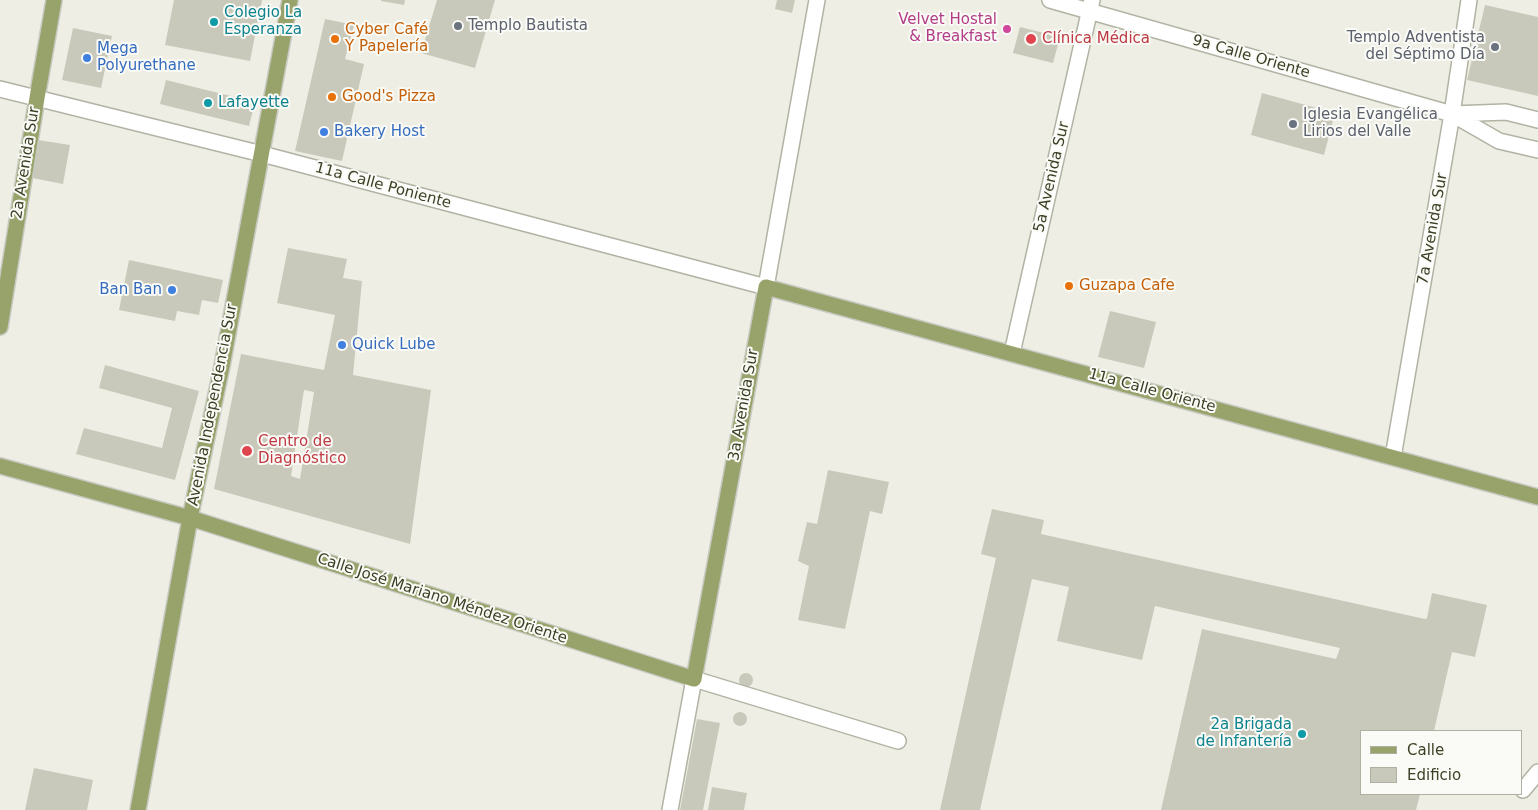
<!DOCTYPE html>
<html>
<head>
<meta charset="utf-8">
<style>
	body { margin:0 }
	#map { position:relative; width:1538px; height:810px; overflow:hidden; background:#eeeee5; font-family:"DejaVu Sans",sans-serif }
	canvas { display:block }
	.legend { position:absolute; left:1360px; top:730px; width:162px; height:65px; box-sizing:border-box; background:#fafaf6; border:1px solid #aeb0a2; margin:0; padding:6px 9px; list-style:none; font-size:15px; color:#3b4024 }
	.legend li { display:flex; align-items:center; gap:10px; height:25px }
	.legend b { width:25px; border:1px solid #aeb0a2 }
</style>
</head>
<body>
<div id="map">
<canvas width="1538" height="810"></canvas>
<ul class="legend">
<li><b style="height:6px;background:#97a36b"></b>Calle</li>
<li><b style="height:14px;background:#c9c9bb"></b>Edificio</li>
</ul>
</div>
<script>
const c = document.querySelector('canvas').getContext('2d');
c.lineJoin = 'round';
function fill(path, color) {
  c.fillStyle = color;
  c.fill(path, 'evenodd');
}
function strokePath(path, color, width, dash) {
  c.strokeStyle = color;
  c.lineWidth = width;
  c.lineCap = dash ? 'butt' : 'round';
  c.setLineDash(dash || []);
  c.stroke(path);
}
function drawText(font, color, halo, rows, align = 'center') {
  c.font = font + ' "DejaVu Sans",sans-serif';
  c.lineWidth = 4;
  c.setLineDash([]);
  c.textBaseline = 'middle';
  c.strokeStyle = halo;
  c.fillStyle = color;
  for (const [text, x, y, turn = 0] of rows) {
    c.save();
    c.translate(x, y);
    c.rotate((+turn || 0) * Math.PI / 180);
    c.textAlign = isNaN(turn) ? turn : align;
    if (halo) c.strokeText(text, 0, 0);
    c.fillText(text, 0, 0);
    c.restore();
  }
}
const building = new Path2D(`
	M174,0H262L250,61L165,45Z
	M381,0H405L404,5L381,1Z
	M437,0H495L475,68L421,53Z
	M777,0H795L792,13L775,9Z
	M1485,5L1538,17V96L1467,80Z
	M325,19L354,25L345,59L364,64L342,161L295,151Z
	M1020,27L1060,37L1053,63L1013,53Z
	M73,28L112,36L101,88L62,80Z
	M166,80L255,102L249,126L160,104Z
	M1262,93L1335,113L1324,155L1251,135Z
	M38,140L70,145L63,184L32,178Z
	M288,248L347,259L343,278L362,281L353,375L431,390L410,544L214,489L241,354L324,370L335,315L277,303ZM304,390L314,392L300,479L291,476Z
	M129,260L223,280L218,303L202,300L199,315L177,311L175,321L119,310Z
	M1110,311L1156,322L1144,368L1098,357Z
	M105,365L199,391L175,480L76,454L84,428L162,448L172,408L99,388Z
	M828,470L889,482L882,514L870,511L845,629L798,620L809,566L798,561L807,522L817,524Z
	M992,509L1044,520L1041,534L1425,619L1427,618L1432,593L1487,605L1475,657L1452,652L1434,731H1362V794H1420L1416,810H1161L1202,629L1336,659L1340,648L1155,606L1142,660L1057,641L1069,587L1032,579L980,810H940L996,558L981,554Z
	M739 680a7 7 0 1 1 14 0a7 7 0 1 1-14 0Z
	M733 719a7 7 0 1 1 14 0a7 7 0 1 1-14 0Z
	M697,719L720,723L703,810H680Z
	M34,768L93,780L87,810H25Z
	M712,787L747,793L744,810H708Z`);
const minor = new Path2D(`
	M1050,0L1452,114L1499,141L1538,150
	M0,89L262,154L766,287L817,0
	M1452,114L1506,112L1538,120
	M1012,353L1092,0
	M1393,457L1452,114L1469,0
	M1523,790L1538,772
	M670,810L694,679L898,741`);
const major = new Path2D(`
	M0,327L37,98L54,0
	M0,466L190,518L694,679L766,287L1538,497
	M138,810L190,518L222,366L290,0`);
const markers = [
	[214,22,5,"#0f9aa8"],
	[458,26,5,"#6b7280"],
	[1007,29,5,"#d1479c"],
	[335,39,5,"#e8710a"],
	[1031,39,6,"#e0444e"],
	[1495,47,5,"#6b7280"],
	[87,58,5,"#3f7fe0"],
	[332,97,5,"#e8710a"],
	[208,103,5,"#0f9aa8"],
	[1293,124,5,"#6b7280"],
	[324,132,5,"#3f7fe0"],
	[1069,286,5,"#e8710a"],
	[172,290,5,"#3f7fe0"],
	[342,345,5,"#3f7fe0"],
	[247,451,6,"#e0444e"],
	[1302,734,5,"#0f9aa8"]
];
const cultureNames = [
	["Colegio La",224,13],
	["Esperanza",224,30],
	["Lafayette",218,103],
	["2a Brigada",1292,725,"right"],
	["de Infantería",1292,742,"right"]
];
const hotelNames = [
	["Velvet Hostal",997,20],
	["& Breakfast",997,37]
];
const worshipNames = [
	["Templo Bautista",468,26],
	["Templo Adventista",1485,38,"right"],
	["del Séptimo Día",1485,55,"right"],
	["Iglesia Evangélica",1303,115],
	["Lirios del Valle",1303,132]
];
const foodNames = [
	["Cyber Café",345,30],
	["Y Papelería",345,47],
	["Good's Pizza",342,97],
	["Guzapa Cafe",1079,286]
];
const healthNames = [
	["Clínica Médica",1042,39],
	["Centro de",258,442],
	["Diagnóstico",258,459]
];
const shopNames = [
	["Mega",97,49],
	["Polyurethane",97,66],
	["Bakery Host",334,132],
	["Ban Ban",162,290,"right"],
	["Quick Lube",352,345]
];
const streetNames = [
	["9a Calle Oriente",1251,57,16],
	["2a Avenida Sur",26,163,-81],
	["5a Avenida Sur",1052,177,-77],
	["11a Calle Poniente",383,186,15],
	["7a Avenida Sur",1433,229,-80],
	["11a Calle Oriente",1152,391,15],
	["Avenida Independencia Sur",213,405,-79],
	["3a Avenida Sur",744,405,-80],
	["Calle José Mariano Méndez Oriente",442,599,18]
];
fill(building, '#c9c9bb');
strokePath(minor, '#b1b3a3', 18);
strokePath(major, '#c8cac2', 18);
strokePath(minor, '#fff', 15);
strokePath(major, '#97a36b', 15);
for (const [x, y, r, color] of markers) {
  const dot = new Path2D();
  dot.arc(x, y, r, 0, 2 * Math.PI);
  c.fillStyle = color;
  c.fill(dot);
  strokePath(dot, '#fafaf6', 2);
}
drawText('15px', '#0d838f', '#fafaf6', cultureNames, 'left');
drawText('15px', '#b23c85', '#fafaf6', hotelNames, 'right');
drawText('15px', '#5b616d', '#fafaf6', worshipNames, 'left');
drawText('15px', '#c56008', '#fafaf6', foodNames, 'left');
drawText('15px', '#be3a42', '#fafaf6', healthNames, 'left');
drawText('15px', '#366cbe', '#fafaf6', shopNames, 'left');
drawText('15px', '#3b4024', '#fafaf6', streetNames);
</script>
</body>
</html>
